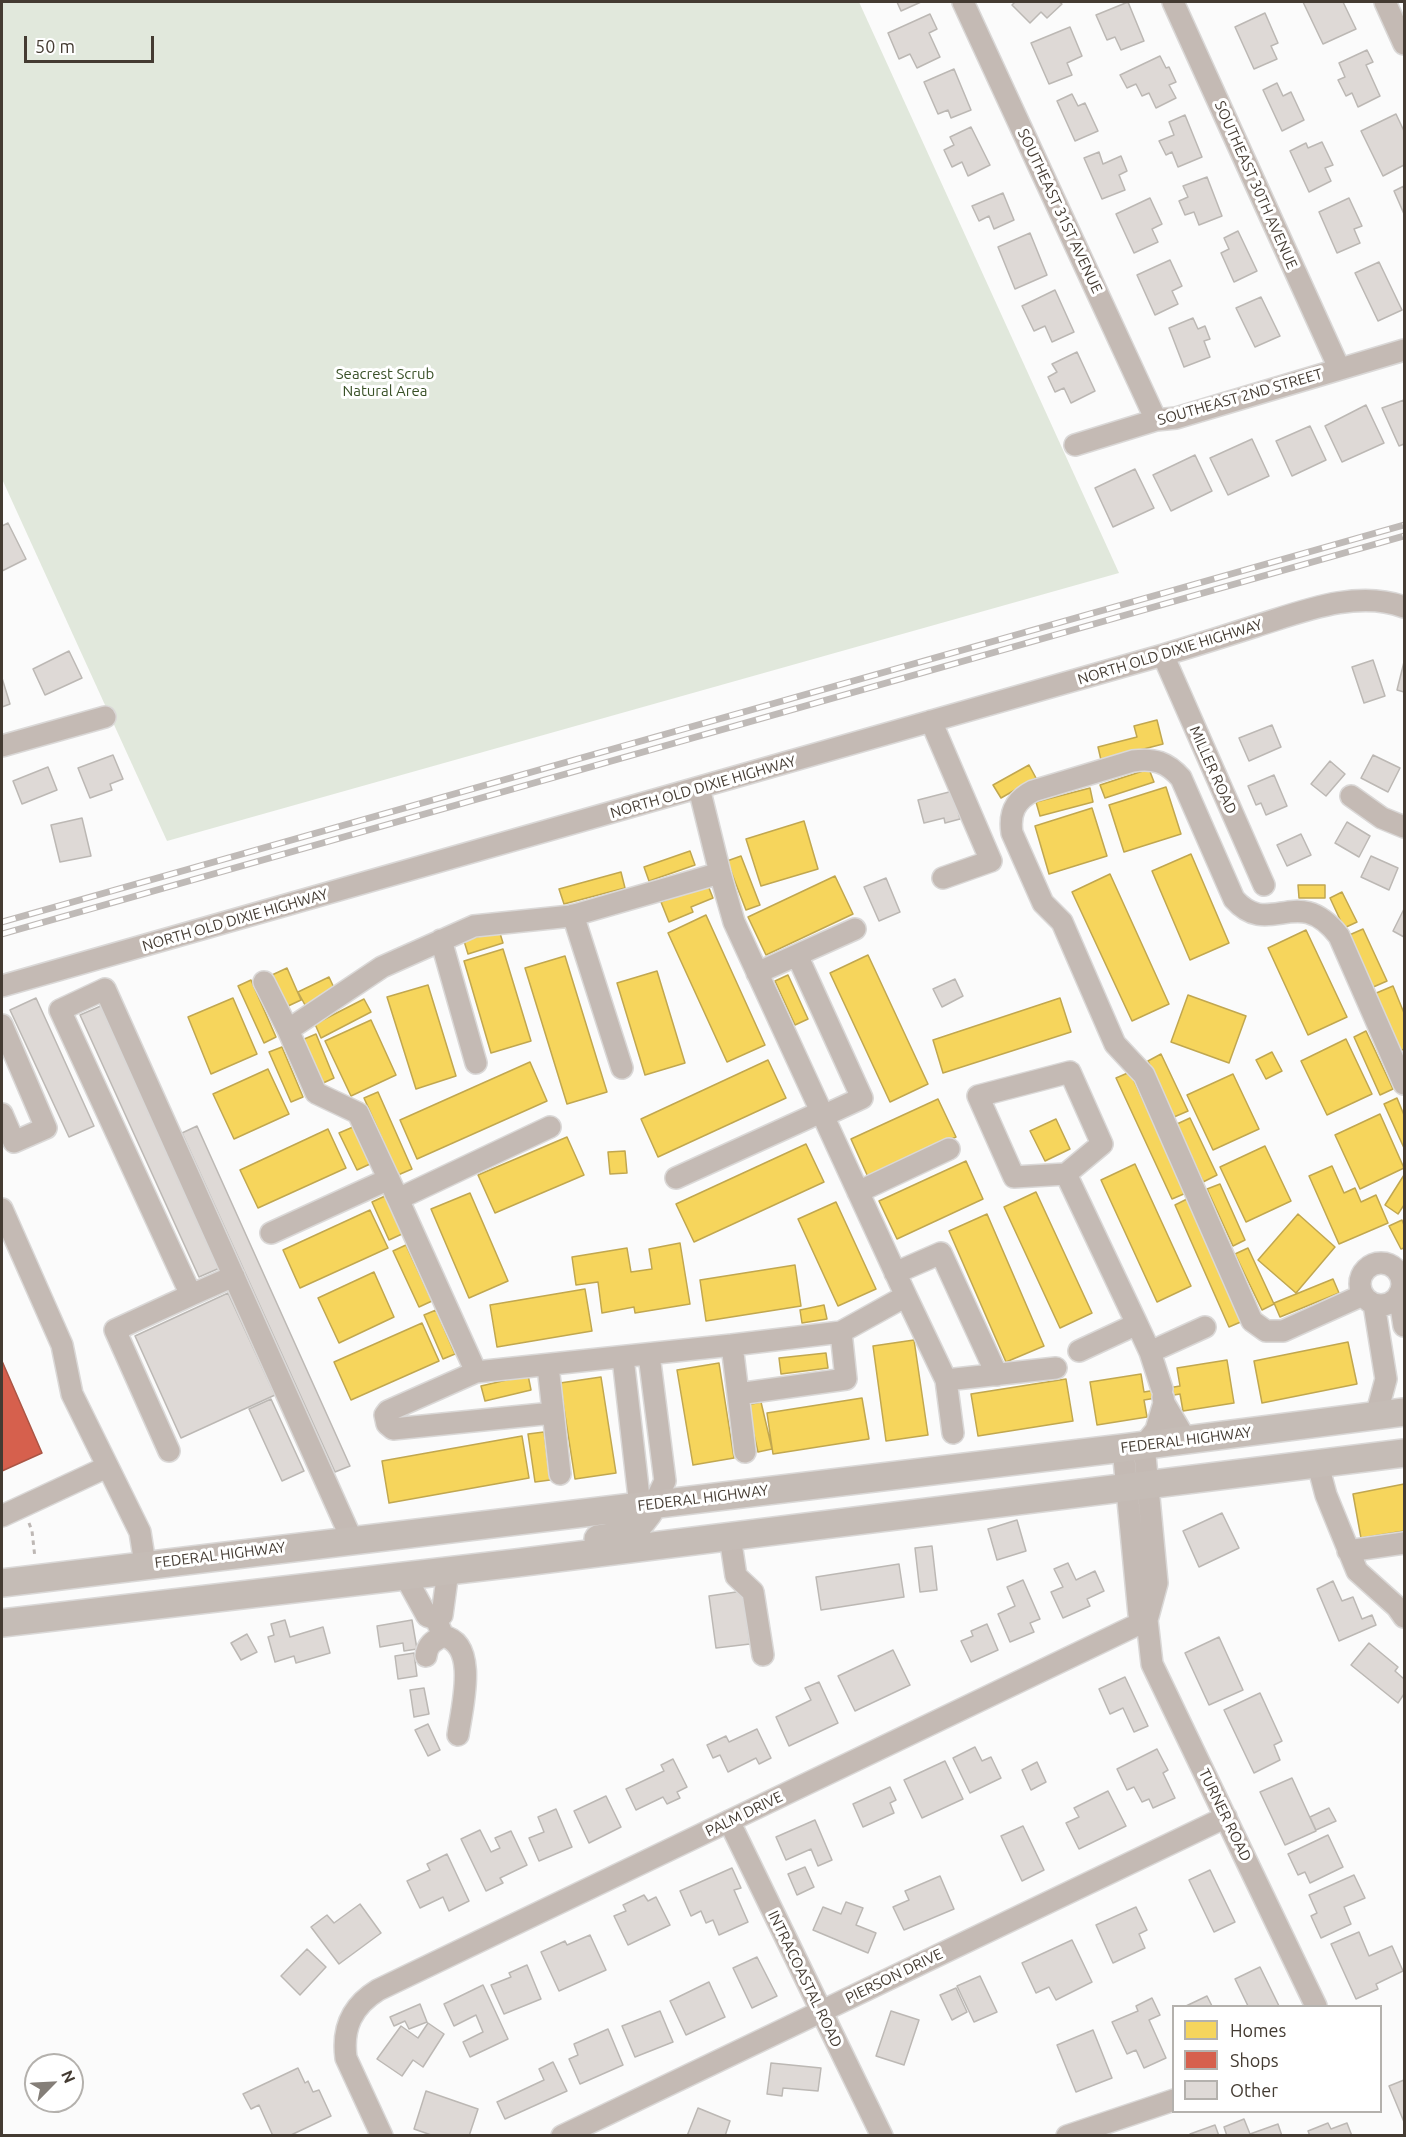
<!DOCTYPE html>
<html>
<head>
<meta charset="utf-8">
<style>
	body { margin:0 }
	#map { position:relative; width:1406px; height:2137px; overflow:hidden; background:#fbfbfb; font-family:Ubuntu,sans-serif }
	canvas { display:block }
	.frame { position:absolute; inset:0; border:3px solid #443b32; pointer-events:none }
	.legend { position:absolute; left:1172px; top:2005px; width:210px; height:108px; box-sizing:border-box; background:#fff; border:2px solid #b4b1ad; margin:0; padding:8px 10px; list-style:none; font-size:18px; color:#443b32 }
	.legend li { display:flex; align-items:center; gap:12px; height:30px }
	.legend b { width:30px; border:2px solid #b4b1ad }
	.north { position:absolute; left:24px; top:2053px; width:60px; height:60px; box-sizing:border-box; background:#fff; border:2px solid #b4b1ad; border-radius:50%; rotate:66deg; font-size:16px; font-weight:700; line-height:24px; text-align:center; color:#443b32 }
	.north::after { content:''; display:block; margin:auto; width:21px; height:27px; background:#847e78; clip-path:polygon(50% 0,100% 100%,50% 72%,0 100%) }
	.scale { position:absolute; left:24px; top:36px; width:130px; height:27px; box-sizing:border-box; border:3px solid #443b32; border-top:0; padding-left:8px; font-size:18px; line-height:21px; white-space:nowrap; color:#443b32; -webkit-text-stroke:4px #fff; paint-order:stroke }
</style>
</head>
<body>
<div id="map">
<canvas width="1406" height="2137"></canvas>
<div class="frame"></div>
<ul class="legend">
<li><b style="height:16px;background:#f6d55c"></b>Homes</li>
<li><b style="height:16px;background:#d6604d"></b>Shops</li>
<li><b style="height:16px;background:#ded9d6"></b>Other</li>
</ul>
<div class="north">N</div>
<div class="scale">50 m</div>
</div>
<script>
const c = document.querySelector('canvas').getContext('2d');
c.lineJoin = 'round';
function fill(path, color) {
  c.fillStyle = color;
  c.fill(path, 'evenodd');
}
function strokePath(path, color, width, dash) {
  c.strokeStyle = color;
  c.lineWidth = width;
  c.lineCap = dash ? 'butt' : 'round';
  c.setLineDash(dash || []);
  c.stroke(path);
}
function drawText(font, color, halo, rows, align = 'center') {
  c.font = font + ' Ubuntu,sans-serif';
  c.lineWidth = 6;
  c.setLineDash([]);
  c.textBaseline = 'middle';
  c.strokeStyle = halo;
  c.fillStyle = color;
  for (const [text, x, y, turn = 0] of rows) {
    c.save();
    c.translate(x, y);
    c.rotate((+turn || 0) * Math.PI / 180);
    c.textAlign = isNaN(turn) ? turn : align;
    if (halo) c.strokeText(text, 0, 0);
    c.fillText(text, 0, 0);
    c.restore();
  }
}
const green = new Path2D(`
	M2,2H859L1119,573L167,841L2,479Z`);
const homes = new Path2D(`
	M1157,720L1163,744L1101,760L1098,747L1137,737L1134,726Z
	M1029,765L1036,778L1001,798L993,785Z
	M1149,769L1154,782L1105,798L1100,785Z
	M1166,787L1181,834L1124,852L1109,805Z
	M1090,788L1093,802L1040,816L1036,802Z
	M1092,808L1107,856L1049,874L1035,826Z
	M804,821L818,869L761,886L746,839Z
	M690,851L695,865L649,881L644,867Z
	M1191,854L1229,943L1190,960L1152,871Z
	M741,856L760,905L746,910L727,861Z
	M621,872L625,888L564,904L559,889Z
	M1110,874L1169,1004L1132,1021L1072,892Z
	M835,876L853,914L766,955L748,917Z
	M707,883L713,898L691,907L693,912L669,922L661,902Z
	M1298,885H1325V898H1299Z
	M1342,892L1357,922L1344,928L1330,898Z
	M706,915L765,1045L727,1062L668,933Z
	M1363,929L1387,981L1371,988L1347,936Z
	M499,930L503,943L468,954L464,941Z
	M1306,930L1347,1017L1308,1035L1268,948Z
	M503,949L531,1041L491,1053L464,961Z
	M868,955L928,1084L890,1102L830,973Z
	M565,956L607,1092L567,1104L525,968Z
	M287,968L301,1000L286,1007L272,975Z
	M657,971L685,1063L645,1075L617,983Z
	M788,975L808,1019L795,1025L775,981Z
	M329,977L335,990L305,1005L298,992Z
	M251,980L276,1037L264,1043L238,986Z
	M428,985L456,1076L416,1089L387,997Z
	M1393,986L1404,1013V1049L1398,1052L1374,994Z
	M1188,995L1246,1016L1229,1063L1171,1042Z
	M233,998L257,1054L211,1074L188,1017Z
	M1060,998L1071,1032L943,1073L933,1040Z
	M364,999L371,1012L321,1038L315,1024Z
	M371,1020L396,1075L351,1096L325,1041Z
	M1366,1031L1393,1089L1380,1095L1354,1037Z
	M316,1034L334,1078L321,1084L302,1040Z
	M1346,1039L1372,1094L1327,1115L1301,1061Z
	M282,1047L303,1097L291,1102L269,1052Z
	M1272,1052L1282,1071L1266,1079L1256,1060Z
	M1161,1054L1188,1111L1174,1117L1148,1061Z
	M768,1060L786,1098L658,1157L641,1119Z
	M530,1062L547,1101L417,1159L400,1120Z
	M268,1069L289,1114L234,1139L213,1094Z
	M1130,1072L1186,1193L1172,1199L1116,1078Z
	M1233,1074L1259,1129L1213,1150L1187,1095Z
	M378,1092L412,1169L398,1175L364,1098Z
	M1397,1098L1404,1115V1148L1384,1104Z
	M938,1099L956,1137L868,1177L851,1139Z
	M1380,1114L1404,1168L1360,1189L1335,1135Z
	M1190,1118L1217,1175L1203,1182L1177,1124Z
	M1056,1119L1070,1149L1045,1161L1030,1131Z
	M353,1127L370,1164L357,1170L339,1133Z
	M328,1129L346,1168L258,1208L240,1170Z
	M567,1137L584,1175L495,1213L478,1175Z
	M806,1144L824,1182L694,1242L676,1204Z
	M1265,1146L1291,1201L1246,1222L1220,1167Z
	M625,1151L627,1173L610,1174L608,1152Z
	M966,1161L983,1199L897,1239L879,1201Z
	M1135,1164L1191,1286L1157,1302L1101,1180Z
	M1332,1166L1344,1193L1355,1188L1361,1202L1376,1195L1388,1223L1339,1244L1309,1176Z
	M1404,1175V1205L1398,1214L1385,1205Z
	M1220,1184L1245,1240L1233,1246L1207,1189Z
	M1036,1192L1092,1313L1060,1328L1004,1207Z
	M470,1193L508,1281L469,1298L431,1209Z
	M385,1196L402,1234L389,1240L372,1202Z
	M1189,1198L1243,1321L1229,1327L1175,1205Z
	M836,1202L876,1289L838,1306L798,1219Z
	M370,1210L388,1248L300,1288L283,1250Z
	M987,1214L1044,1346L1006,1362L949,1231Z
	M1298,1214L1335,1247L1296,1293L1258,1260Z
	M1402,1220L1404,1225V1248L1401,1249L1389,1226Z
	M680,1243L690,1304L635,1313L634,1307L602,1313L598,1282L576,1285L572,1257L627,1248L631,1272L652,1269L649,1249Z
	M406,1245L432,1301L419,1307L393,1251Z
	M1248,1248L1274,1304L1262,1310L1235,1254Z
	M795,1265L801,1306L706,1321L700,1280Z
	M374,1272L394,1317L339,1343L318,1298Z
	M1333,1279L1339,1293L1280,1317L1274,1303Z
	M585,1289L592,1331L497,1347L490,1305Z
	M824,1305L827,1319L802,1323L800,1310Z
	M436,1310L455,1354L443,1359L424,1315Z
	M422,1323L439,1361L351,1400L334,1362Z
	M914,1340L928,1435L886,1441L873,1346Z
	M1348,1342L1357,1384L1262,1403L1254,1361Z
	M826,1353L828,1368L781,1374L779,1358Z
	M1227,1360L1234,1403L1183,1411L1180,1394L1144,1400L1147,1417L1097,1425L1090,1382L1141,1374L1144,1392L1180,1386L1177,1368Z
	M719,1363L734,1458L693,1465L677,1370Z
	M528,1375L531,1390L485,1401L481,1386Z
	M601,1377L616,1473L575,1479L560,1383Z
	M1066,1379L1073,1421L978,1436L971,1394Z
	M862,1398L869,1439L773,1454L767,1413Z
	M761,1402L772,1449L758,1452L747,1405Z
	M544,1432L550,1480L535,1482L528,1434Z
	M522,1436L529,1478L389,1503L382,1461Z
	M1404,1484V1531L1361,1538L1353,1494Z`);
const shops = new Path2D(`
	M2,1361L42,1453L2,1471Z`);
const building = new Path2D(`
	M897,2H921L901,11Z
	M1015,2H1059L1062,4L1047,18L1041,12L1030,23L1012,5Z
	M1128,2L1144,41L1121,50L1115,37L1107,40L1096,15Z
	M1303,2H1343L1356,29L1323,44Z
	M1265,13L1278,43L1271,46L1277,59L1254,69L1235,27Z
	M930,14L937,29L929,33L940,57L917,68L910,54L899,59L888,33Z
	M1070,27L1082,56L1067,63L1072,75L1049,84L1031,43Z
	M1367,50L1373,62L1366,65L1380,96L1358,107L1352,93L1346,96L1338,80L1345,77L1339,63Z
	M1160,56L1166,68L1169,67L1176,82L1169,85L1176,98L1156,108L1149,93L1142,96L1136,84L1127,88L1120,75Z
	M954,69L971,110L951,118L948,110L938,114L924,82Z
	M1277,83L1283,96L1291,92L1304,120L1282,131L1263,90Z
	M1072,94L1078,106L1085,103L1098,131L1075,141L1057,101Z
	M1396,114L1404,131V165L1383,176L1361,131Z
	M1185,115L1202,157L1178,167L1172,152L1166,155L1159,141L1174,135L1169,122Z
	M971,127L990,165L968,176L962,162L952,167L944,150L954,145L950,137Z
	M1322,142L1333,165L1325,168L1331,181L1309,192L1290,151L1306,143L1308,148Z
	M1099,152L1103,164L1121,156L1127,171L1119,175L1125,190L1102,199L1084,158Z
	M1207,177L1222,216L1199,225L1194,212L1185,215L1179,201L1188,197L1183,186Z
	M1404,186V214L1394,191Z
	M1003,193L1014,220L994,229L989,216L979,221L972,206Z
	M1150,198L1162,224L1152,229L1158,242L1134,253L1116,214Z
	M1349,198L1362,226L1354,229L1360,243L1337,253L1319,212Z
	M1238,231L1257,271L1234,282L1221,253L1229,249L1224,238Z
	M1030,233L1047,275L1015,289L998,247Z
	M1170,260L1182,286L1172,291L1178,304L1155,315L1137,275Z
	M1379,262L1402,310L1378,321L1355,273Z
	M1055,290L1074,332L1052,342L1045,326L1034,331L1022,306Z
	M1261,297L1280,336L1255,347L1236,308Z
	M1193,318L1198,329L1205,326L1210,339L1204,341L1210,357L1184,367L1169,328Z
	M1077,352L1095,391L1071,403L1064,388L1055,392L1048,377L1057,372L1052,364Z
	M1404,400V444L1399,446L1382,408Z
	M1366,405L1384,443L1342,462L1325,426Z
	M1310,426L1326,460L1292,476L1276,441Z
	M1252,439L1269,476L1228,495L1210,458Z
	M1195,455L1212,491L1171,511L1153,475Z
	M1135,469L1154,508L1113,527L1095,488Z
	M8,523L26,559L2,571V526Z
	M69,651L82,678L45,695L33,669Z
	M1373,660L1385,696L1364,703L1352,667Z
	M1404,662V692L1397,690Z
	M2,678L10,704L2,707Z
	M1272,725L1281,747L1249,761L1239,738Z
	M113,755L123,779L110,784L112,790L90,798L78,768Z
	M1373,755L1400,768L1388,792L1361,778Z
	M1330,761L1345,774L1326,796L1311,784Z
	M48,767L57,790L22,804L13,781Z
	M1274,775L1287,806L1266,815L1261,803L1256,805L1248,786Z
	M953,791L960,819L945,823L944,818L924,823L918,800Z
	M82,818L91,856L60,862L51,825Z
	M1347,822L1370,836L1359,857L1335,843Z
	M1301,834L1311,855L1287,866L1277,845Z
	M1371,856L1398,868L1389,890L1361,877Z
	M886,878L900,912L879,921L864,887Z
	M1404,909V937L1393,931Z
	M955,979L963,996L942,1007L933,989Z
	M36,998L94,1126L69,1137L10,1010Z
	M103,1005L222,1267L199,1277L80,1015Z
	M197,1126L350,1466L335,1472L182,1133Z
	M228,1293L275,1395L181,1438L135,1336Z
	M271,1399L304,1471L282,1481L249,1409Z
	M1222,1513L1239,1548L1199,1567L1183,1531Z
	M1017,1520L1026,1551L997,1560L988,1529Z
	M932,1546L937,1590L920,1592L915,1548Z
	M1068,1563L1076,1580L1095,1571L1104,1591L1087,1599L1090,1606L1063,1618L1051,1592L1063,1587L1054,1569Z
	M899,1564L904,1597L821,1610L816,1577Z
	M1023,1580L1040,1619L1030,1623L1034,1632L1010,1642L998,1614L1015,1606L1007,1587Z
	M1333,1581L1342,1601L1353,1597L1362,1619L1372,1615L1376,1625L1339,1641L1317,1589Z
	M743,1591L750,1644L716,1648L709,1596Z
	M285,1620L290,1637L323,1627L330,1653L296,1663L294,1656L275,1662L268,1637L274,1635L271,1624Z
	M412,1620L417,1649L404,1651L403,1643L380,1647L377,1626Z
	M987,1624L998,1650L971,1662L961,1641L973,1636L971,1631Z
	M247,1634L257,1652L241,1660L231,1643Z
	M1219,1637L1243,1690L1209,1705L1185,1653Z
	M1369,1643L1398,1667L1395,1671L1404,1679V1694L1398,1703L1351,1665Z
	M893,1650L910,1685L855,1711L838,1676Z
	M414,1653L417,1676L398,1679L395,1656Z
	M1125,1677L1148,1726L1134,1732L1123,1708L1110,1714L1099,1689Z
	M819,1682L838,1723L789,1746L776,1717L811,1700L805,1688Z
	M424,1688L429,1714L414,1717L410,1690Z
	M1260,1693L1282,1741L1274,1745L1280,1760L1254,1773L1224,1710Z
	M428,1724L440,1750L428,1756L415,1730Z
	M757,1729L771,1758L759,1764L756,1758L728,1772L720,1755L713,1758L707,1745L726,1736L729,1742Z
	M975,1747L982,1761L991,1757L1001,1778L970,1793L953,1758Z
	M1157,1749L1168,1770L1163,1773L1175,1798L1153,1808L1149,1799L1142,1802L1134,1787L1127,1790L1117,1769Z
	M673,1759L687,1787L677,1792L680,1798L667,1804L663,1797L636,1810L626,1789L664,1771L661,1765Z
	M945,1761L963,1799L922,1818L904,1780Z
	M1037,1762L1046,1782L1031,1790L1022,1770Z
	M1292,1778L1316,1831L1285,1845L1260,1792Z
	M890,1787L896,1800L890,1803L894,1813L863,1827L853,1804Z
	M1108,1791L1126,1826L1079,1849L1066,1823L1079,1817L1074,1808Z
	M606,1796L621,1827L589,1843L574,1811Z
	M1329,1808L1336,1821L1316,1830L1310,1817Z
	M556,1809L572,1847L539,1861L529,1838L544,1832L538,1817Z
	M815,1820L832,1860L818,1866L811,1849L786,1860L776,1837Z
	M1023,1826L1044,1870L1022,1881L1001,1836Z
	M480,1830L491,1852L500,1848L495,1838L511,1831L527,1865L500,1878L503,1883L486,1891L461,1839Z
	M1328,1835L1343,1867L1310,1883L1305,1872L1298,1875L1288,1854Z
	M447,1854L469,1901L449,1911L443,1897L420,1908L407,1881L430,1870L427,1864Z
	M805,1867L814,1887L797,1895L788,1874Z
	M732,1868L741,1888L734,1890L748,1922L719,1935L713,1920L706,1923L701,1911L691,1916L680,1891Z
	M1210,1870L1235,1922L1214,1932L1189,1880Z
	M1354,1875L1365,1898L1344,1907L1351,1924L1321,1938L1311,1916L1317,1913L1309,1895Z
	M940,1876L954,1909L904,1930L893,1907L909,1900L905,1891Z
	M644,1895L648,1901L656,1897L670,1925L628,1945L614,1916L626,1911L623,1905Z
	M846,1902L863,1908L856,1925L876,1933L868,1953L813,1930L823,1907L841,1914Z
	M360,1904L381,1933L339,1964L311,1927L327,1915L334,1923Z
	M1136,1907L1147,1930L1139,1934L1145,1948L1113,1963L1096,1925Z
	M1359,1932L1369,1956L1392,1946L1403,1971L1376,1984L1378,1989L1356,1999L1331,1944Z
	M590,1935L606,1970L559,1991L541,1952L565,1941L567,1945Z
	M1072,1940L1092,1982L1056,2000L1049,1987L1036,1993L1022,1963Z
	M307,1949L326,1967L300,1995L281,1976Z
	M757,1957L777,1996L752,2008L733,1968Z
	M527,1965L541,1999L504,2014L491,1985L511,1977L509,1973Z
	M1260,1967L1279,2006H1248L1235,1979Z
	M980,1976L997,2012L974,2022L957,1986Z
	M709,1982L725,2017L686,2035L670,2001Z
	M483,1985L508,2039L470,2057L463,2042L483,2032L476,2015L454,2026L444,2004Z
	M956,1988L967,2012L952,2020L940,1995Z
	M1207,1996L1212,2006H1186Z
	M1152,1998L1160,2015L1149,2020L1166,2058L1144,2068L1136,2050L1127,2054L1112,2022L1138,2011L1136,2006Z
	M420,2004L427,2022L409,2029L405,2021L394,2026L390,2017Z
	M660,2011L673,2042L635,2057L622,2026Z
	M891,2011L919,2020L904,2065L876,2056Z
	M428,2023L444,2034L423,2067L413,2060L402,2076L377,2059L401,2026L418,2038Z
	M608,2029L623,2065L580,2084L569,2059L578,2055L574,2044Z
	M1093,2030L1112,2078L1076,2092L1057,2045Z
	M553,2062L567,2091L505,2119L497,2102L544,2080L539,2069Z
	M771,2063L821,2068L818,2091L783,2088L782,2096L767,2094Z
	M298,2068L305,2083L308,2081L313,2092L319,2090L331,2116L289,2136H273L259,2105L251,2109L243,2094Z
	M1404,2080V2122L1389,2086Z
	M426,2091L478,2109L469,2136H434L414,2129Z
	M698,2108L730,2121L725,2136H687Z
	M1244,2119L1250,2134L1278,2124L1282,2136H1227L1224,2127Z
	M1328,2123L1331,2129L1347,2123L1352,2136H1310L1308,2131Z
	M1215,2125L1219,2136H1189L1190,2134Z`);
const path = new Path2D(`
	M29,1523L32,1531L35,1558`);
const minor = new Path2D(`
	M963,2L1156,420
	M1173,2L1339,368
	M1385,2L1404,44
	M1075,445L1156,420L1176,418L1404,350
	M1163,655L1264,885
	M931,721L991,861L943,878
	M2,746L105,717
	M1351,796L1382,818L1404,827
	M720,873L734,922L906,1296
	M573,915L622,1068
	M441,940L476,1063
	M757,973L797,955
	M264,982L288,1030L382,967L474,926L571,916L720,873L699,788
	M2,986L1163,655C1194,646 1225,636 1256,626C1301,612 1357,589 1404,607
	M2,1025L46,1128L14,1142L2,1114
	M288,1030L316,1093L358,1113L398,1199L550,1127
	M823,1116L862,1098L797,955L855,929
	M1066,1174L1014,1177L978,1096L1070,1072L1102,1144L1066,1174L1137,1324
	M676,1178L821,1112
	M858,1192L949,1149
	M398,1199L476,1372L732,1345L745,1452
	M2,1209L62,1345L72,1394L140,1532L145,1564
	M271,1233L389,1179
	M1360 1284a21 21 0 1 1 42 0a21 21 0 1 1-42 0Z
	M895,1273L941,1253L997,1375
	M234,1276L191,1295L60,1010L105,989L352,1540
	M1399,1294L1404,1326
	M1363,1295L1283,1331H1266L1252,1321L1144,1075L1115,1044L1062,922L1043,903L1012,833C1009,814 1015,800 1033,791L1133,761C1154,758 1167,762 1181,778L1234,899C1270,940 1297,882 1339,936L1404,1084
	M1374,1304L1386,1379L1376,1416
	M841,1332L906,1296L946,1380L953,1433
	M732,1345L841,1332L846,1379L738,1394
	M1079,1351L1137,1324L1150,1352L1162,1389
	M1150,1352L1205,1327
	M649,1355L665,1481L654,1504
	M623,1358L640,1506
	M548,1366L560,1474
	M476,1372L388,1411L385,1415L387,1424L393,1429L553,1413
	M946,1380L1056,1368
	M1163,1397L1164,1403L1186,1440
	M1164,1403L1156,1430L1144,1445L1157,1583L1147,1620L1152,1664L1316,2006
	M1123,1448L1139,1614L1147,1620
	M169,1451L115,1330L191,1295
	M1318,1465L1326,1495L1357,1571L1397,1607L1404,1617
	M2,1516L107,1467
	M730,1537L736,1576L753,1592L763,1655
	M1348,1551L1404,1543
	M448,1571L442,1615L436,1619L443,1636C479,1644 462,1707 458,1735
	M405,1576L427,1616L436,1619
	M426,1656C427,1645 433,1641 443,1636
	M729,1821L882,2136
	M382,2136L346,2058C342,2028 352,2006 378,1990L1147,1620
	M562,2136L1226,1817
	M1067,2136L1174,2100`);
const major = new Path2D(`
	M598,1539C630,1535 638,1531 654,1504
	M2,1583L1123,1448L1404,1412
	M2,1623L516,1563L1404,1453`);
const rail = new Path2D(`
	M2,922L1404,525
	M2,934L1404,536`);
const streetNames = [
	["SOUTHEAST 30TH AVENUE",1256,185,66],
	["SOUTHEAST 31ST AVENUE",1060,211,65],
	["SOUTHEAST 2ND STREET",1240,397,-16],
	["NORTH OLD DIXIE HIGHWAY",1170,652,-17],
	["MILLER ROAD",1213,770,66],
	["NORTH OLD DIXIE HIGHWAY",703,787,-16],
	["NORTH OLD DIXIE HIGHWAY",235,920,-16],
	["FEDERAL HIGHWAY",1186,1440,-7],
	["FEDERAL HIGHWAY",703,1498,-7],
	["FEDERAL HIGHWAY",220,1555,-7],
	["PALM DRIVE",744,1814,-26],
	["TURNER ROAD",1225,1815,64],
	["PIERSON DRIVE",894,1976,-26],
	["INTRACOASTAL ROAD",805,1979,64]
];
const parkNames = [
	["Seacrest Scrub",385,374],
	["Natural Area",385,391]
];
fill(green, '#e1e8dc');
fill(homes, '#f6d55c');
strokePath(homes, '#c1a74f', 1.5);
fill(shops, '#d6604d');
strokePath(shops, '#aa5545', 1.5);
fill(building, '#ded9d6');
strokePath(building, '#bcb8b4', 1.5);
strokePath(minor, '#dad8d7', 24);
strokePath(major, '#dad8d7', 30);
strokePath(path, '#bdb7b4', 3, [4.5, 4.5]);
strokePath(minor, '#c4bab4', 21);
strokePath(major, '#c5bcb6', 27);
strokePath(rail, '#bfbab7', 7);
strokePath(rail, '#fff', 4.5, [14]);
drawText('15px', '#443b32', '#fff', streetNames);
drawText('15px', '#385026', '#fff', parkNames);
</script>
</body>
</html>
